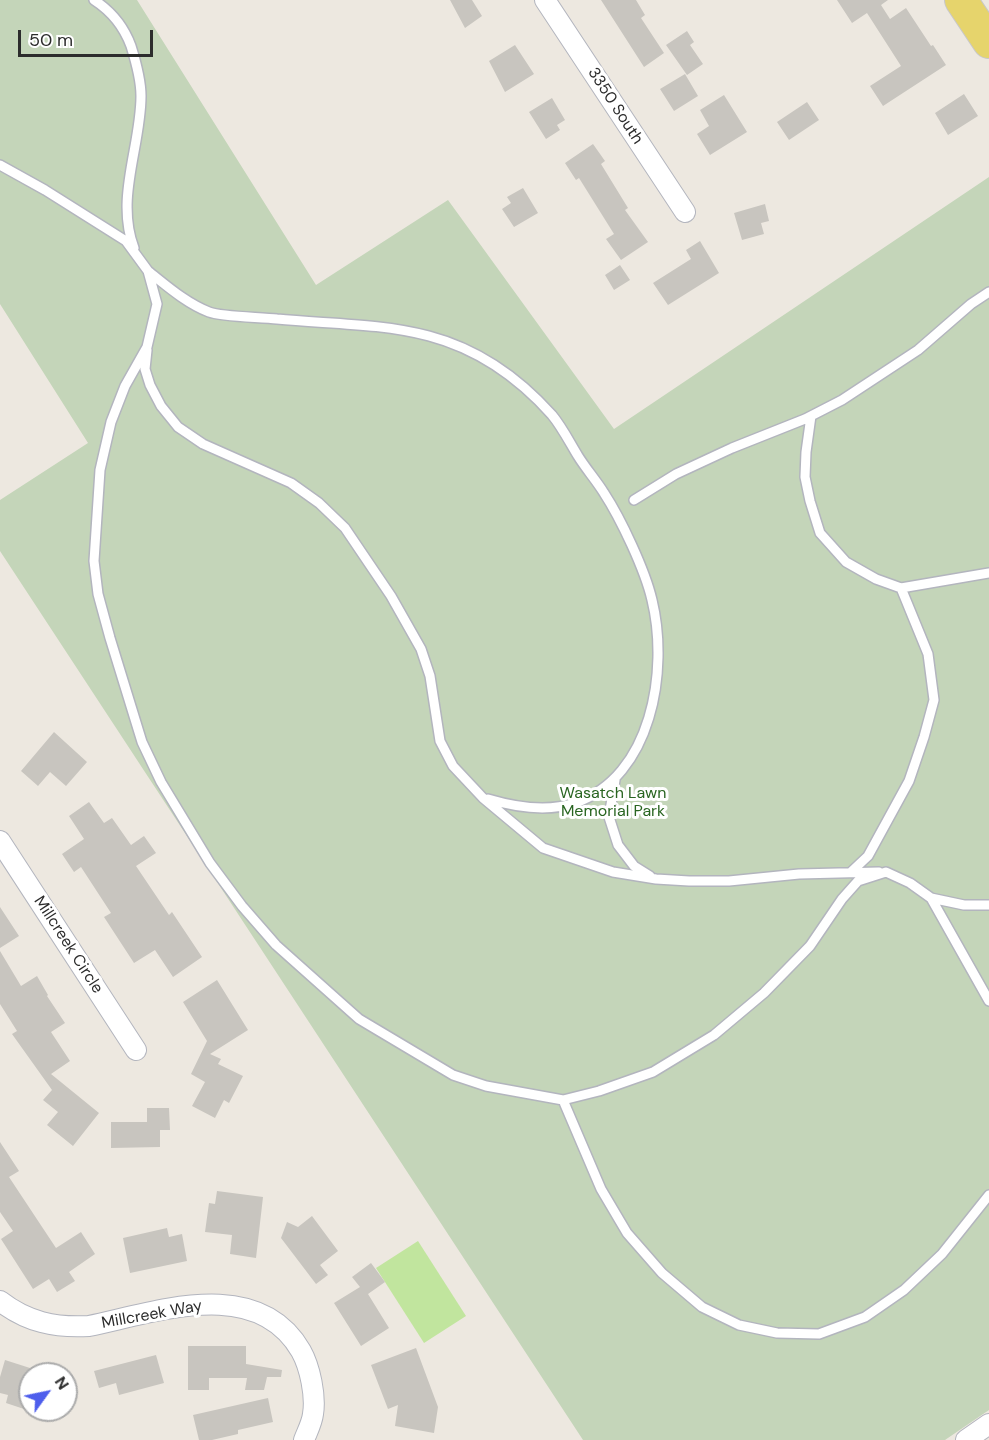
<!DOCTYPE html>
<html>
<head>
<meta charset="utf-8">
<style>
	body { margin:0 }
	#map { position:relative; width:989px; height:1440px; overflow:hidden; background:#ede8e0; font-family:"DM Sans",sans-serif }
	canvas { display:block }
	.north { position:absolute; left:18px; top:1362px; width:60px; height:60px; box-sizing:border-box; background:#fff; border:2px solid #ababab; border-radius:50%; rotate:57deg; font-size:16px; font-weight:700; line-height:24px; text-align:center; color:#2c2c2c }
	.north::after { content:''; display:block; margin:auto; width:21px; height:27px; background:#4e5eec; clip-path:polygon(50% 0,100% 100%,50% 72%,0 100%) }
	.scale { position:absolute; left:18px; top:30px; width:135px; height:27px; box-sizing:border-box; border:3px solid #2c2c2c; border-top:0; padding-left:8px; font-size:18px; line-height:21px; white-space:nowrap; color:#2c2c2c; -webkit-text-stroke:4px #fff; paint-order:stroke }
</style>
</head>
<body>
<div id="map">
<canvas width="989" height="1440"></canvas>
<div class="north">N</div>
<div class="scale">50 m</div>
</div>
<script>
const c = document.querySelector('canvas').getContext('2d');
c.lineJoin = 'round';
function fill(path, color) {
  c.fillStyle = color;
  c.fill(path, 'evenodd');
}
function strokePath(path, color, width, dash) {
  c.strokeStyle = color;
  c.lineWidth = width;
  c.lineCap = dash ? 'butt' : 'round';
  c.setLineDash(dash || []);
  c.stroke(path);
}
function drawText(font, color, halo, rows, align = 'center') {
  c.font = font + ' "DM Sans",sans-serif';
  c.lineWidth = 6;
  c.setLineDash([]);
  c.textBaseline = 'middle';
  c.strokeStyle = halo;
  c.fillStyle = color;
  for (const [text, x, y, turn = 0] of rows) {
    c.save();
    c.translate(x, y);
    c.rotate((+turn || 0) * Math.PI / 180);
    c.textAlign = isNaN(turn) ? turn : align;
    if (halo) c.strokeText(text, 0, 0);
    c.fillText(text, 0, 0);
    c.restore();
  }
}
const cemetery = new Path2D(`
	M0,0H137L316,285L448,200L614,429L989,177V1410L945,1440H583L0,551V500L88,443L0,304Z`);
const pitch = new Path2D(`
	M418,1241L466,1316L424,1343L376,1268Z`);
const building = new Path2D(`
	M450,0H472L482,16L465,28Z
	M601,0H636L645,15L641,18L664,53L644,67Z
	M837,0H888L881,5L890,19L906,8L931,46L933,45L946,65L883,106L870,86L901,66L867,13L852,23Z
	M687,31L694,42L690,45L703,64L687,75L666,45Z
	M515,45L534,74L505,92L489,61Z
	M685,74L698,96L674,111L660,89Z
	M964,94L978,116L948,135L935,113Z
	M724,95L747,132L710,155L697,134L709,126L700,110Z
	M552,98L565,120L557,125L560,130L546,139L529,112Z
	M807,102L819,120L789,140L777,122Z
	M593,144L605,161L601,164L628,208L625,210L648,242L621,260L606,239L614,234L579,178L576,180L565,163Z
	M523,188L538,213L514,227L502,209L511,203L507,197Z
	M765,204L769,221L761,223L764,234L742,240L734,213Z
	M700,241L719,273L668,305L653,283L691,259L686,250Z
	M620,265L630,280L614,290L605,275Z
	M54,732L87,762L66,786L50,772L38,786L21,771Z
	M89,802L104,823L112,818L131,845L144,836L156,853L136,866L169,915L172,912L202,957L173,977L155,950L134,963L104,917L111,913L81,867L74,872L62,854L84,839L69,816Z
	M0,907L19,936L0,948Z
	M0,951L21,986L37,976L48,995L47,996L65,1023L51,1032L70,1061L51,1074L99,1113L73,1146L47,1125L58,1112L43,1100L52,1090L12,1034L17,1031L0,1004Z
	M217,980L248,1030L210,1054L221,1059L218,1064L243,1076L229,1103L224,1100L215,1118L192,1106L205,1082L191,1074L207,1041L183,1002Z
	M147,1108H169L170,1130H160V1147L111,1148V1122H147Z
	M0,1142L19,1171L9,1177L56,1248L81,1232L95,1254L69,1272L75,1281L57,1292L49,1279L33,1289L1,1239L13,1231L0,1212Z
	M217,1191L263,1197L256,1258L230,1254L232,1235L205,1232L209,1203L215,1204Z
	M312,1216L338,1251L320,1265L328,1275L316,1284L281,1238L287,1222L298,1227Z
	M167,1228L169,1237L182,1234L187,1261L130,1273L123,1238Z
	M371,1263L385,1282L368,1294L389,1328L361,1346L334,1303L360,1287L352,1277Z
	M188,1346H246V1364L282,1370L281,1377H267L264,1390H245L247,1378H209V1390H188Z
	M416,1348L438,1407L434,1433L395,1426L398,1405L388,1409L371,1365Z
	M156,1355L164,1383L119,1395L116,1383L99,1388L94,1371Z
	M5,1360L30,1368V1411L6,1403L8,1395L0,1393V1377Z
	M268,1398L273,1422L238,1430V1434L212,1440H199L193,1415Z`);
const lane = new Path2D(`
	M94,0C111,11 124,27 131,46C136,62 141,79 141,96C141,146 115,198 134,248
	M0,165L45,190L126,241L148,271L157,304L147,347L125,386L111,422L100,470L94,561L98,594L110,638L142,742L161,782L210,863L242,906L276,945L359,1019L453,1075L486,1086L563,1100L599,1091L653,1072L714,1035L764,993L810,946L842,899L858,881L886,872L910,883L931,898L964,905H989
	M148,271C167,286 186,303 209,312C222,317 261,317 277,319C328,324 380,323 429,336C478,349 519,378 552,415C562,427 570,443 578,456C586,469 596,480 604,493C621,519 645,570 652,600C669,670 652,777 575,803C548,812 515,807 488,799
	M147,350L145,369L150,385L161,406L178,427L203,444L291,483L319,503L345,528L391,596L421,649L430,676L440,741L453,766L483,798L543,848L613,872L656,879L689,881H729L799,874L879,872
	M811,416L806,452L805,477L810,501L820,533L846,562L876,579L901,588L989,573
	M634,500L676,474L732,448L805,419L842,400L918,350L971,304L989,292
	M615,780L609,817L618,845L634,866L650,876
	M851,872L868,856L909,781L924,737L934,700L928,654L901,588
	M931,898L989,1001
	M563,1100L601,1189L627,1233L662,1273L702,1307L739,1325L777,1333L819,1334L865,1317L904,1290L942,1254L989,1195`);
const street = new Path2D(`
	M545,0L685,212
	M0,841L136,1050
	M0,1301C27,1322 55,1328 89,1326C157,1312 257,1275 301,1351C310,1367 316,1396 313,1414C312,1423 307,1432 304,1440
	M966,1440L989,1424`);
const primary = new Path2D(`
	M961,0L989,42`);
const streetNames = [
	["3350 South",615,106,57],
	["Millcreek Circle",68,945,57],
	["Millcreek Way",152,1315,-10]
];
const parkNames = [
	["Wasatch Lawn",613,794],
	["Memorial Park",613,812]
];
fill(cemetery, '#c4d5b9');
fill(pitch, '#c1e59e');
fill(building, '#c8c5bf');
strokePath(lane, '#b3b5be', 12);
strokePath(street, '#b3b5be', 22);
strokePath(primary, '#c8c8c8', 34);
strokePath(lane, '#fff', 9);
strokePath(street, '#fff', 20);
strokePath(primary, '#e6d46c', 32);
drawText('16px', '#2c2c2c', '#fff', streetNames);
drawText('16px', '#296521', '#fff', parkNames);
</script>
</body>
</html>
